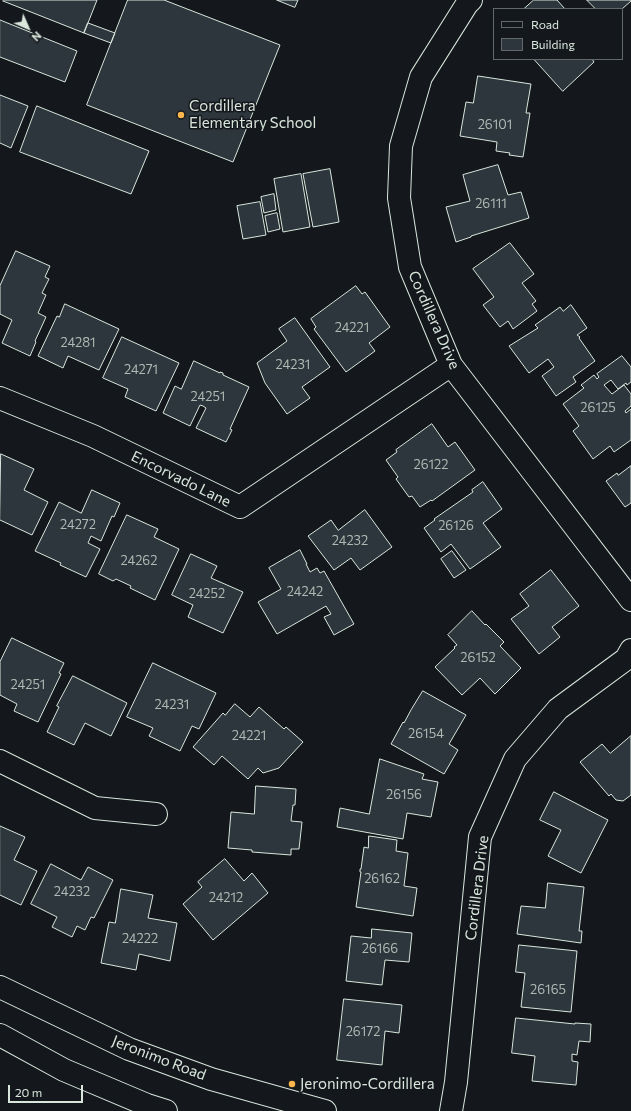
<!DOCTYPE html>
<html>
<head>
<meta charset="utf-8">
<style>
	body { margin:0 }
	#map { position:relative; width:631px; height:1111px; overflow:hidden; background:#14181c; font-family:Commissioner,sans-serif }
	canvas { display:block }
	.legend { position:absolute; left:493px; top:8px; width:130px; height:52px; box-sizing:border-box; background:#14181c; border:1px solid #626a69; margin:0; padding:5px 7px; list-style:none; font-size:12px; color:#d8e6dc }
	.legend li { display:flex; align-items:center; gap:8px; height:20px }
	.legend b { width:20px; border:1px solid #626a69 }
	.north { position:absolute; left:8px; top:8px; width:40px; height:40px; -webkit-text-stroke:3px #14181c; paint-order:stroke; rotate:135deg; font-size:11px; font-weight:700; line-height:16px; text-align:center; color:#d8e6dc }
	.north::after { content:''; display:block; margin:auto; width:14px; height:18px; background:#d8e6dc; clip-path:polygon(50% 0,100% 100%,50% 72%,0 100%) }
	.scale { position:absolute; left:8px; top:1085px; width:75px; height:18px; box-sizing:border-box; border:2px solid #d8e6dc; border-top:0; padding-left:5px; font-size:12px; line-height:14px; white-space:nowrap; color:#d8e6dc; -webkit-text-stroke:3px #14181c; paint-order:stroke }
</style>
</head>
<body>
<div id="map">
<canvas width="631" height="1111"></canvas>
<ul class="legend">
<li><b style="height:5px;background:#14181c"></b>Road</li>
<li><b style="height:11px;background:#2c363c"></b>Building</li>
</ul>
<div class="north">N</div>
<div class="scale">20 m</div>
</div>
<script>
const c = document.querySelector('canvas').getContext('2d');
c.lineJoin = 'round';
function fill(path, color) {
  c.fillStyle = color;
  c.fill(path, 'evenodd');
}
function strokePath(path, color, width, dash) {
  c.strokeStyle = color;
  c.lineWidth = width;
  c.lineCap = dash ? 'butt' : 'round';
  c.setLineDash(dash || []);
  c.stroke(path);
}
function drawText(font, color, halo, rows, align = 'center') {
  c.font = font + ' Commissioner,sans-serif';
  c.lineWidth = 3;
  c.setLineDash([]);
  c.textBaseline = 'middle';
  c.strokeStyle = halo;
  c.fillStyle = color;
  for (const [text, x, y, turn = 0] of rows) {
    c.save();
    c.translate(x, y);
    c.rotate((+turn || 0) * Math.PI / 180);
    c.textAlign = isNaN(turn) ? turn : align;
    if (halo) c.strokeText(text, 0, 0);
    c.fillText(text, 0, 0);
    c.restore();
  }
}
const building = new Path2D(`
	M4,0H97L84,33L3,1Z
	M128,0H164L280,45L233,162L87,105Z
	M277,0H298L295,7Z
	M534,0H557L565,9H524Z
	M587,0H631V1L622,9H596Z
	M0,20L77,51L65,82L0,57Z
	M88,23L115,33L111,43L84,33Z
	M534,59H592L594,62L563,91Z
	M478,76L531,84L526,113H530L523,157L509,155L510,153L496,151L497,142L460,136L466,102L473,103Z
	M0,95L28,106L11,148L0,143Z
	M37,106L149,151L131,194L20,152Z
	M498,165L508,195L521,192L529,218L471,236V237L456,242L446,207L470,201L463,175Z
	M330,169L339,222L313,227L303,174Z
	M301,174L310,227L283,232L274,179Z
	M274,194L276,210L264,213L261,197Z
	M260,202L266,235L243,239L237,206Z
	M277,213L280,229L268,232L265,216Z
	M510,243L534,274L522,283L536,301L532,304L537,311L513,329L508,321L500,327L483,305L494,297L473,269Z
	M16,251L50,266L45,277L49,279L42,293L46,295L38,313L46,317L35,341L36,342L30,356L2,343L12,320L0,314V286Z
	M356,286L362,294L365,292L390,327L369,343L375,351L346,372L314,329L316,327L311,319Z
	M65,304L119,329L99,370L68,356L63,368L38,356L57,316L59,317Z
	M571,305L587,328L577,335L580,337L579,338L595,361L573,377L576,382L556,396L542,376L554,367L548,359L529,373L509,346L538,328L535,325L560,307L563,311Z
	M295,318L330,367L302,387L310,398L287,414L265,383L257,363L287,341L279,329Z
	M122,337L179,363L156,411L125,397L128,389L103,378Z
	M622,356L631,367V382L627,385L626,383L618,389L611,380L604,385L612,394L624,385L631,394V406L625,411L626,413L631,409V440L614,452L610,446L593,459L573,431L579,426L563,404L584,388L581,385L594,375L597,379L599,377L597,374Z
	M194,361L220,373V372L223,373V375L249,387L230,429L232,430L226,442L196,428L206,408L203,406L200,405L190,426L163,413L175,386L181,389Z
	M432,424L448,447L455,442L475,470L432,501L431,500L420,507L412,496L409,497L396,479L398,477L386,460L397,452L396,450Z
	M1,454L34,469L24,490L48,502L32,535L0,520Z
	M631,466V503L625,507L606,481L617,473L618,475Z
	M483,482L502,509L483,523L501,547L470,569L451,544L441,552L424,528L435,520L434,519L473,492L472,490Z
	M92,490L120,503L114,517L112,516L101,541L91,536L88,543L100,549L86,577L60,565L61,563L35,551L59,502L81,513Z
	M365,510L392,547L360,570L351,558L334,570L308,536L331,520L338,530Z
	M127,515L158,529L154,537L179,549L155,600L130,588L131,586L116,579L113,581L99,574Z
	M300,550L307,564H306L310,572L317,568L320,573L324,571L354,624L334,635L324,617L331,614L326,606L277,634L258,602L281,589L269,568Z
	M452,551L466,570L454,578L441,559Z
	M191,554L217,566L211,578L243,592L223,633L188,617L193,605L172,595Z
	M551,570L579,606L552,627L560,637L539,654L511,619L529,606L520,594Z
	M472,611L485,625L486,624L504,642L500,646L521,668L495,694L480,678L462,695L435,667L455,648L454,647L457,645L448,635Z
	M12,638L64,663L59,673L61,674L38,722L14,711L17,704L0,695V662Z
	M153,663L216,693L199,729L192,726L180,751L149,736L153,728L127,717Z
	M73,676L127,703L111,736L85,723L74,745L47,732L59,707L57,706Z
	M423,691L466,715L449,744L458,750L444,774L391,744L403,722L404,723L411,710Z
	M235,704L250,717L259,707L284,729L286,727L303,742L279,768L263,773L258,768L248,779L222,756L214,765L193,747L223,713L225,715Z
	M631,736V795L623,801L616,800L611,794L609,796L580,762L602,744L610,753Z
	M380,759L424,774L422,779L438,782L431,817L407,813L403,839L337,827L340,808L369,814Z
	M256,786L296,789L295,805H293L291,821L302,822L299,849H291V855L252,852V850L228,848L231,812L254,814Z
	M554,792L608,820L581,873L548,856L561,830L540,820Z
	M0,826L25,837L14,860L37,871L21,905L0,895Z
	M369,836L397,840L396,851L408,853L404,886L417,888L413,916L356,907L361,872H360V869H361L364,847L368,848Z
	M225,859L244,881L252,873L268,893L213,940L183,904L202,887L198,882Z
	M51,864L81,880L88,867L113,880L94,918L91,917L85,930L77,926L72,937L52,927L57,917L31,904Z
	M548,883L584,887L579,931H582L581,943L517,934L521,906L545,908Z
	M121,889L153,895L148,918L177,923L170,961L139,954L136,970L101,963L109,922L115,923Z
	M372,929L412,933L409,962L385,960L382,985L346,981L351,936L371,938Z
	M519,945L577,951L571,1012L521,1007L525,973L516,972Z
	M344,999L402,1005L399,1033L385,1031L382,1065L337,1060Z
	M516,1018L575,1024V1023L591,1024L590,1042L579,1041L577,1055L572,1054V1061L578,1062L576,1085L532,1081L535,1056L512,1053Z`);
const street = new Path2D(`
	M471,0L467,4L421,77L401,146L399,198L410,267L451,365L631,600
	M0,398L93,436L240,507L451,365
	M0,761L95,808L156,814`);
const secondary = new Path2D(`
	M0,987L129,1049L211,1079L325,1111
	M0,1035L64,1070L147,1105L166,1111
	M451,1111L456,1082L480,837L515,759L558,709L626,659L631,650`);
const markers = [
	[181,115,4,"#ffb74d"],
	[292,1084,4,"#ffb74d"]
];
const numberNames = [
	["26101",495,125],
	["26111",491,204],
	["24221",352,328],
	["24281",78,343],
	["24231",293,365],
	["24271",141,370],
	["24251",208,397],
	["26125",598,408],
	["26122",431,465],
	["24272",78,525],
	["26126",456,526],
	["24232",350,541],
	["24262",139,561],
	["24242",305,592],
	["24252",207,594],
	["26152",478,658],
	["24251",28,685],
	["24231",172,705],
	["26154",426,734],
	["24221",249,736],
	["26156",404,795],
	["26162",382,879],
	["24232",72,892],
	["24212",226,898],
	["24222",140,939],
	["26166",380,949],
	["26165",548,990],
	["26172",363,1032]
];
const poiNames = [
	["Cordillera",189,106],
	["Elementary School",189,123],
	["Jeronimo-Cordillera",300,1084]
];
const streetNames = [
	["Cordillera Drive",434,320,66],
	["Encorvado Lane",181,479,26],
	["Cordillera Drive",477,888,-83],
	["Jeronimo Road",159,1058,21]
];
fill(building, '#2c363c');
strokePath(building, '#d8e6dc', 1);
strokePath(street, '#d8e6dc', 24);
strokePath(secondary, '#d8e6dc', 24);
strokePath(street, '#14181c', 22);
strokePath(secondary, '#14181c', 22);
for (const [x, y, r, color] of markers) {
  const dot = new Path2D();
  dot.arc(x, y, r, 0, 2 * Math.PI);
  c.fillStyle = color;
  c.fill(dot);
  strokePath(dot, '#14181c', 1.5);
}
drawText('13px', '#adbab4', null, numberNames);
drawText('15px', '#d8e6dc', '#14181c', poiNames, 'left');
drawText('15px', '#d8e6dc', '#14181c', streetNames);
</script>
</body>
</html>
